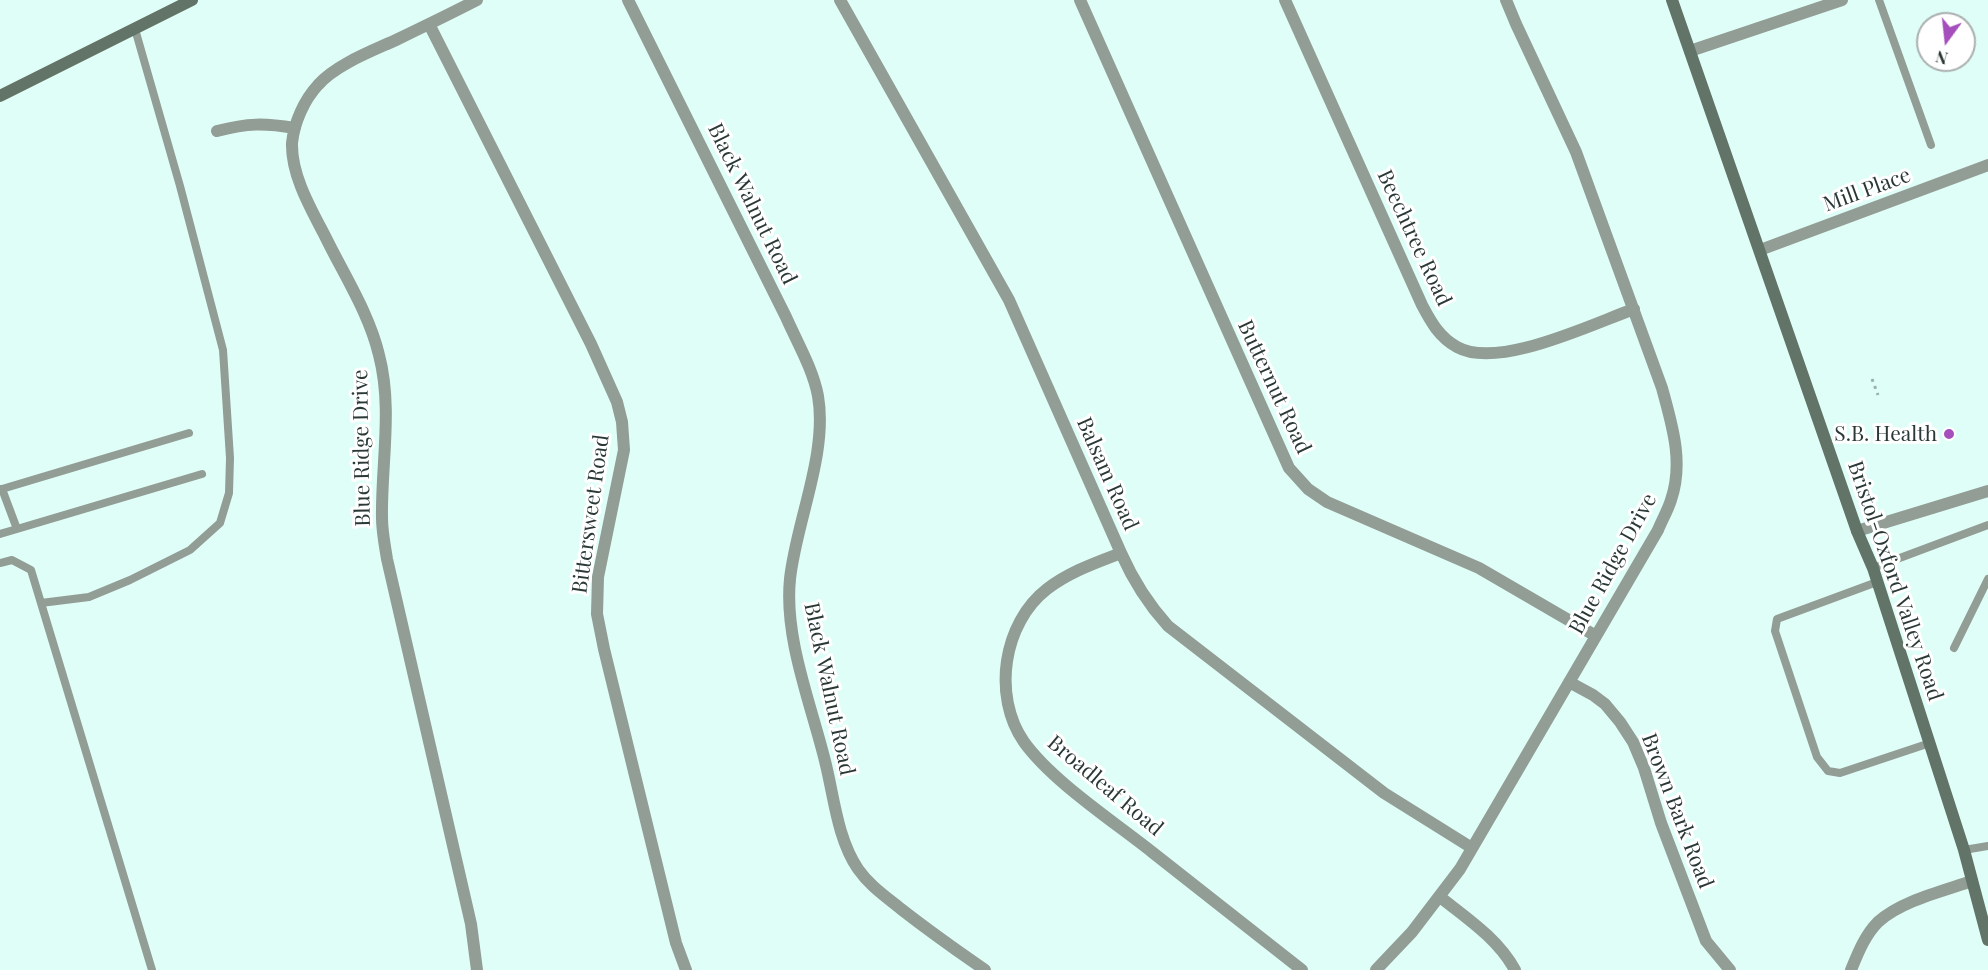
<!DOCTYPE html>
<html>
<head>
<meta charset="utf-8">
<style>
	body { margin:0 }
	#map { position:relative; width:1988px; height:970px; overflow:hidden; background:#e0fef8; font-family:"Playfair Display",serif }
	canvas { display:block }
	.north { position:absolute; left:1916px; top:12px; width:60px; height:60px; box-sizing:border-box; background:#fff; border:2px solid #aab0af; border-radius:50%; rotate:195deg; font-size:16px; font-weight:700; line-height:24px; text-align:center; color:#2a3936 }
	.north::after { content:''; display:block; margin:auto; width:21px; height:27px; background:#a54fbc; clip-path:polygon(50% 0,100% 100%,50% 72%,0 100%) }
</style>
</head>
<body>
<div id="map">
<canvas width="1988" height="970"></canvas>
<div class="north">N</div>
</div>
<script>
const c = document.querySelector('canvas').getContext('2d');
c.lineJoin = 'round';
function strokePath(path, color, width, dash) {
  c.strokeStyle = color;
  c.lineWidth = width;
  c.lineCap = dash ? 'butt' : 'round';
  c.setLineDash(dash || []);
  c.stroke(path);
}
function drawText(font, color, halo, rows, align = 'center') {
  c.font = font + ' "Playfair Display",serif';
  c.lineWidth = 6;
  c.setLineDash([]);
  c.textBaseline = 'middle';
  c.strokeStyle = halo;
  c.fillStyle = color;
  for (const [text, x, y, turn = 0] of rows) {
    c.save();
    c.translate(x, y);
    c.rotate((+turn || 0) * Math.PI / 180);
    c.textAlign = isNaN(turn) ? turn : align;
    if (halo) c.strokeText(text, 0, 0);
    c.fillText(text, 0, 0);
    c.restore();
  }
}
const path = new Path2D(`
	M1872,379L1878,395`);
const lane = new Path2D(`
	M1879,0L1931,145
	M0,489H2L17,529L0,534
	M2,489L189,433
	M17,529L202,474
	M0,563L12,560L31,570L152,970
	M1873,568L1988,525
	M1877,582L1777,619L1775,631L1817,757L1828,771L1840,773L1930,743
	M41,603L89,597L130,580L190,550L220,523L229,493L230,458L223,350L180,186L135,29
	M1954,648L1988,579
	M1964,850L1988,846`);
const street = new Path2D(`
	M477,0C450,14 423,27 396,40C372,51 335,65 318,85C304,100 294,123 292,143C291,175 311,209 325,236C344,275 369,313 379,355C393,408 381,465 382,518C382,532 385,546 387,559L471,924L477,970
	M628,0L786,317C797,342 813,369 818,396C828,454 796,522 790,579C784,638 811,704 825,761C834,796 837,838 858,869C869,885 885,896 901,909C928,930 956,950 985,970
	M840,0L1009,300L1121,553C1133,580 1148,604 1168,626L1384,793L1472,848
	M1080,0L1289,468L1308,489L1327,502L1479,568L1596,636
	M1285,0L1422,305C1431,322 1439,337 1457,347C1498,370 1592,324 1634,309
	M429,24L591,344L617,402L622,422L624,450L598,577L597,614L604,649L676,943L686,970
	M1690,51L1842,0
	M217,131C248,123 264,123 295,128
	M1760,250L1988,165
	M1857,531L1988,491
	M1121,553C1095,563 1069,572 1047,589C1003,623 992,696 1024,742C1052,781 1113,821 1152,852C1202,891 1252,931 1302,970
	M1569,682L1593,695L1605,704L1620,722L1633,742L1644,768L1661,823L1706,941L1730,970
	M1440,897C1468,919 1498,939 1515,970
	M1376,970L1412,932L1460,869L1658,530C1662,520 1668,510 1671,500C1684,462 1672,425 1662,388L1576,152L1516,24L1506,0
	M1851,970C1858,953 1865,935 1878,922C1901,901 1943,891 1972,881`);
const secondary = new Path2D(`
	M1672,0L1857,531L1873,568L1964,850L1988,940
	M0,96L192,0`);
const markers = [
	[1949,434,6,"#a54fbc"]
];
const streetNames = [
	["Mill Place",1867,190,-20],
	["Black Walnut Road",752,204,64],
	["Beechtree Road",1414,238,65],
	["Butternut Road",1274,387,65],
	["Blue Ridge Drive",362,448,-91],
	["Balsam Road",1107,474,66],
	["Bittersweet Road",591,514,-82],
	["Blue Ridge Drive",1613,564,-61],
	["Bristol-Oxford Valley Road",1895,581,71],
	["Black Walnut Road",829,689,78],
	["Broadleaf Road",1105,786,40],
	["Brown Bark Road",1677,811,69]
];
const poiNames = [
	["S.B. Health",1937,434]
];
strokePath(path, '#99b1ac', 3, [3, 4.5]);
strokePath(lane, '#919d95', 8);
strokePath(street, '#919d95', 12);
strokePath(secondary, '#627367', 12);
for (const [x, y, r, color] of markers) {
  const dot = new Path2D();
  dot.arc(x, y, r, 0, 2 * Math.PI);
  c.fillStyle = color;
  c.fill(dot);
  strokePath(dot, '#fff', 2);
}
drawText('21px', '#2a3936', '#fff', streetNames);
drawText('21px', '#2a3936', '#fff', poiNames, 'right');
</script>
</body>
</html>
